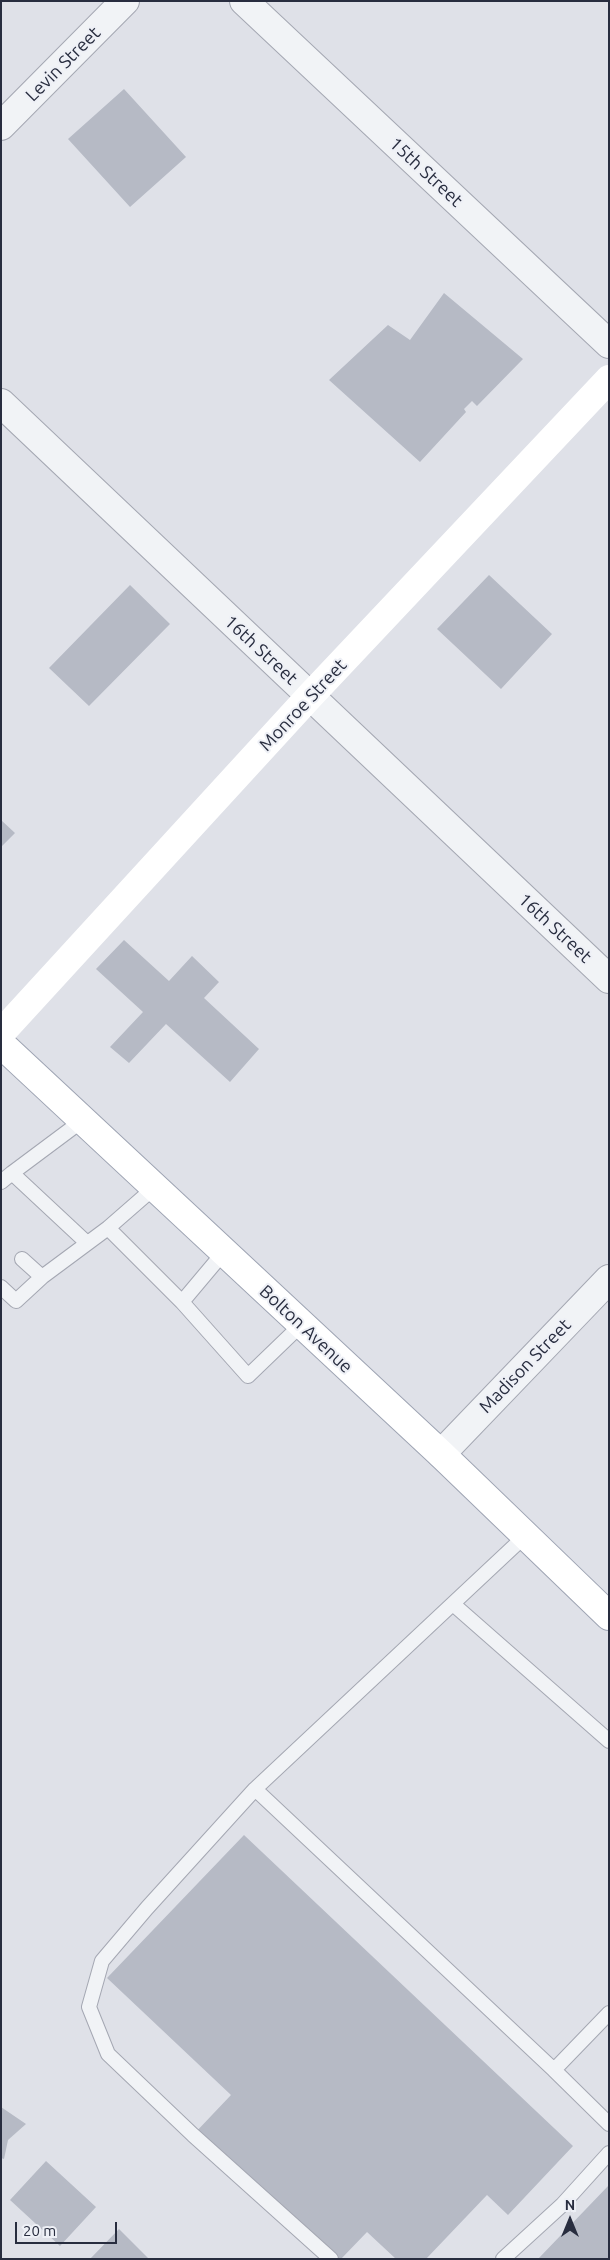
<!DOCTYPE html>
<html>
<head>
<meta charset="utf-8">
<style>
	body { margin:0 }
	#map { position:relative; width:610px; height:2260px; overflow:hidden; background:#dfe1e8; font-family:Ubuntu,sans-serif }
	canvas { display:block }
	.frame { position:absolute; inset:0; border:2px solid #282d3f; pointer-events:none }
	.north { position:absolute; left:545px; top:2195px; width:50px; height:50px; -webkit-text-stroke:4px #eef0f6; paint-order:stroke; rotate:0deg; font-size:14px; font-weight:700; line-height:20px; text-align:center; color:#282d3f }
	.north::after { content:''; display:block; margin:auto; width:18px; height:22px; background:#282d3f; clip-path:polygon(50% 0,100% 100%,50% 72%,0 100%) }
	.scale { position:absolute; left:15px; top:2222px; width:102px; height:22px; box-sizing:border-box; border:2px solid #282d3f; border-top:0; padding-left:6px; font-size:15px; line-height:18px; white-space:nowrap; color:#282d3f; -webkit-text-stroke:4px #eef0f6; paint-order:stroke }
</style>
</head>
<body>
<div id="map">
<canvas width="610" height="2260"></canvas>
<div class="frame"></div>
<div class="north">N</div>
<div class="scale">20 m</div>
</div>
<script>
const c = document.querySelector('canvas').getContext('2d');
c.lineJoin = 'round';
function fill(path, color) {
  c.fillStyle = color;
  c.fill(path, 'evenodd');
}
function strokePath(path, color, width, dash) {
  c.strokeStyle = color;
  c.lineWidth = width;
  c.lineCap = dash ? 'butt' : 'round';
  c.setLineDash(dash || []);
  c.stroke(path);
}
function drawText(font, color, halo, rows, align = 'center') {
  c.font = font + ' Ubuntu,sans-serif';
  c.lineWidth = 4;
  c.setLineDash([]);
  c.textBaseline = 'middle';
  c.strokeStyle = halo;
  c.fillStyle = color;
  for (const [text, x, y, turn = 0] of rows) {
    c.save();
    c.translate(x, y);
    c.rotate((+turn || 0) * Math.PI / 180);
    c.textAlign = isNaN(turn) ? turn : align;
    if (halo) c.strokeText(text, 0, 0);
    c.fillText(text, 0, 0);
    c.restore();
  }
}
const building = new Path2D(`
	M124,89L186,157L130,207L68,139Z
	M444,293L523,359L477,406L472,401L464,409L466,412L420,462L329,380L388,325L410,340Z
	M489,575L552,634L501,689L437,629Z
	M130,585L170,624L89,706L49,668Z
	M1,820L15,833L1,847Z
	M124,940L169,981L192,956L219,982L204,998L259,1049L230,1082L166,1024L129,1063L110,1047L143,1012L96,969Z
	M244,1835L573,2146L508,2215L487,2195L426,2259H396L367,2232L341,2259H324L193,2135L231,2095L107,1978Z
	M1,2107L26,2124L8,2140L4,2159L1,2158Z
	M46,2161L96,2207L60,2246L10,2200Z
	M609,2185V2259H538Z
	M119,2229L149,2259H90Z`);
const lane = new Path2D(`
	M12,1173L83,1120
	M1,1182L12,1173L86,1242
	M108,1228L182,1302L224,1252
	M22,1259L42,1277
	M1,1287L16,1301L42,1277L108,1228L155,1187
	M182,1302L248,1376L302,1324
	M525,1536L255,1789L554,2070L609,2013
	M453,1604L609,1741
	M255,1789L147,1908L102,1961L89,2007L108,2054L193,2135L331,2259
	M554,2070L609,2124
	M503,2259L562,2205L609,2153`);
const street = new Path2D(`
	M244,1L609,344
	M1,126L125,1
	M1,403L609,979
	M441,1454L609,1279`);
const secondary = new Path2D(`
	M1,1033L310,696L609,379`);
const primary = new Path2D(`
	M1,1044L441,1454L609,1616`);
const streetNames = [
	["Levin Street",63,64,-45],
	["15th Street",426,172,43],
	["16th Street",261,650,43],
	["Monroe Street",303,705,-47],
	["16th Street",555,928,43],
	["Bolton Avenue",306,1329,43],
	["Madison Street",525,1366,-46]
];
fill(building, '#b6bac5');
strokePath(lane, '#a4a7b2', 16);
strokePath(street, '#a4a7b2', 30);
strokePath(primary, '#9ea4b3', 30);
strokePath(lane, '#f1f3f6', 14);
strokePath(street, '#f1f3f6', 28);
strokePath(secondary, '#fff', 28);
strokePath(primary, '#fff', 28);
drawText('18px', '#282d3f', '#eef0f6', streetNames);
</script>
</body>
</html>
